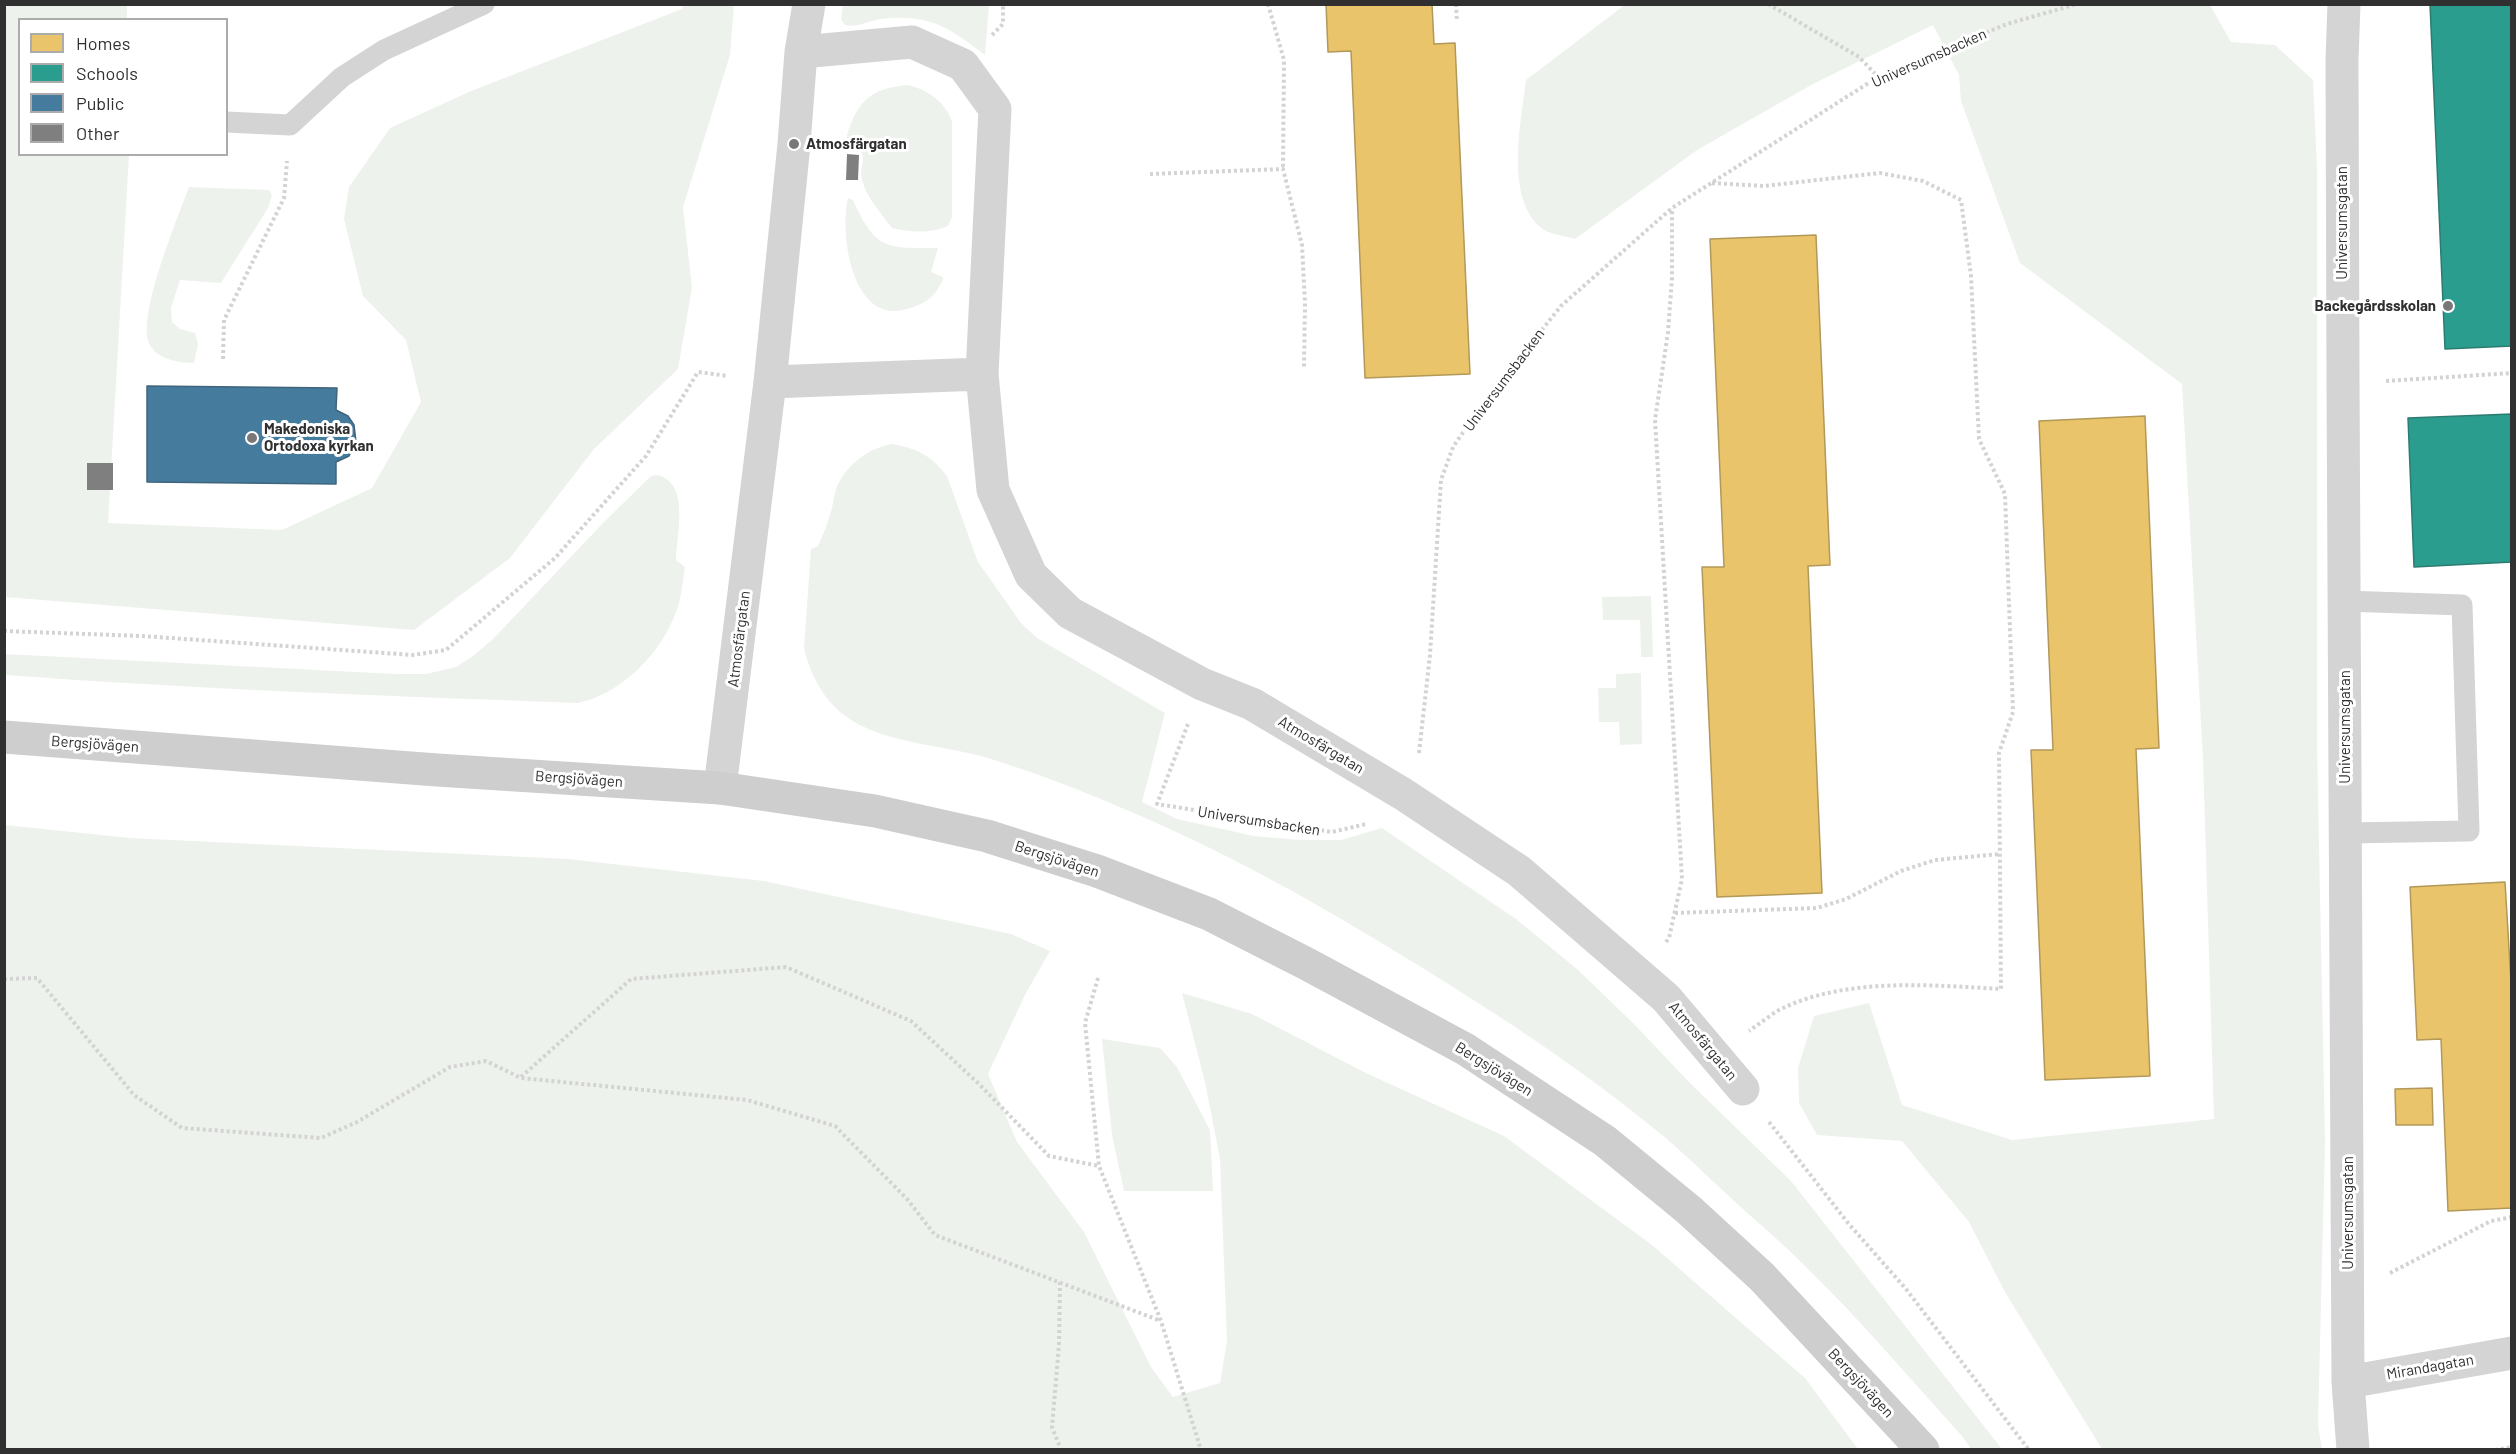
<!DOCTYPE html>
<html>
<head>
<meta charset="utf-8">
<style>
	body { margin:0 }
	#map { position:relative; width:2516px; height:1454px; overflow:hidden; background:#fff; font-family:Barlow,sans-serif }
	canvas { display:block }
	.frame { position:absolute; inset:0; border:6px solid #303030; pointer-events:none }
	.legend { position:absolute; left:18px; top:18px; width:210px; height:138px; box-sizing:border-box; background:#fff; border:2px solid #acacac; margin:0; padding:8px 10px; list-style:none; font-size:18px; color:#303030 }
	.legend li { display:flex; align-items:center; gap:12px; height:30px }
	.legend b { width:30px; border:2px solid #acacac }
</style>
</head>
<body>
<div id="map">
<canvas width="2516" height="1454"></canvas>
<div class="frame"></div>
<ul class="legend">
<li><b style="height:16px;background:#e9c46a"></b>Homes</li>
<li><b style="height:16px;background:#2a9d8f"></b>Schools</li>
<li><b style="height:16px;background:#457b9d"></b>Public</li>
<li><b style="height:16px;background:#7f7f7f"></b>Other</li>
</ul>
</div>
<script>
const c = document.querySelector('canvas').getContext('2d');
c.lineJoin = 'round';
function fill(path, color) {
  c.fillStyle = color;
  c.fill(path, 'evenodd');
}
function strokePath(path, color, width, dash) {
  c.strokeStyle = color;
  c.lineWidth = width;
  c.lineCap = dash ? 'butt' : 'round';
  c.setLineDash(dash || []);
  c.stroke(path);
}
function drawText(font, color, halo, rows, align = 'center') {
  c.font = font + ' Barlow,sans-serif';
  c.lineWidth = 6;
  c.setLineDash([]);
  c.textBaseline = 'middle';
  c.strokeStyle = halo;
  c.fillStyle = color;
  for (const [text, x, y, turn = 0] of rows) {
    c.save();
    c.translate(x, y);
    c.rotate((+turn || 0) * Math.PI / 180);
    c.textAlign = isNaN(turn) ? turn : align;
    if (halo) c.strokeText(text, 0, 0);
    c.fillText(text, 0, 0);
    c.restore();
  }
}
const green = new Path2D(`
	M1626,4L2210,5L2231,42L2275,45L2313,80L2317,167V745L2325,1142L2318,1425L2322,1449H2102L2006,1294L1969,1222L1902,1141L1817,1135L1799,1103L1798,1068L1814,1016L1869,1003L1902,1105L2012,1140L2214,1119L2203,759L2182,384L2020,263L1961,101L1959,75L1933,25L1813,84L1697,150L1575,239C1565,236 1547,234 1540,227C1505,196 1521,122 1526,80Z
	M5,5H127V19L20,20V154L129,155L108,523L282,530L372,488L421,402L406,340L363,296L344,219L349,187L390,128L471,91L682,9L683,5H734L730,55L683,207L692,288L678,369L594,449L510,558L414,630L5,597Z
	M843,5H989L985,55C949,27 928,13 881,19C868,21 858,28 845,25L841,19Z
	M908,85C928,90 946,102 952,122V217L948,226C930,234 910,232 892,228C884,217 866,196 863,183C856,158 876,160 846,139C856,103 869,88 908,85Z
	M189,187L269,190L272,195L268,208L221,283L180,280L171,308L172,322L180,329L195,333L198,344L194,363C179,363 155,359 149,343C137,315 178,217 189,187Z
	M848,198L853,200C876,251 887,248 938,248L931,272L943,277V279C935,297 928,302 910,308C853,329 839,236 848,198Z
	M892,444C917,448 932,456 947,476L978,562L1021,623L1037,638L1165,713L1142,802L1177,819L1254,836L1300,840H1341L1382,828L1516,919L1577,969L1634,1024L1689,1082L1791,1181L2002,1449H1971L1962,1436C1912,1381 1864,1324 1811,1272C1786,1246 1758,1223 1732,1199C1707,1176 1683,1152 1657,1131C1583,1070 1502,1017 1421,967C1327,909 1231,854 1129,811C1081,790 1031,771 981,756C939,745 878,742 844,715C823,699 810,674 804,648L811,549L818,546C823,535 828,523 831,511C834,503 834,492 838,484C849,463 869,448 892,444Z
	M658,475C690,484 677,533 676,560L685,567C683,579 682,592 679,603C666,649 624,693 578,703C387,696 195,689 5,675V654L395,674H426L456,667L473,656L493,639L603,523L651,476Z
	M1651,596L1653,657H1641L1640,620H1603L1602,597Z
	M1641,673L1642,744L1620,745L1619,722H1599L1598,688H1616V674Z
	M5,825L130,838L568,859L764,881L1011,934L1050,951L1026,993L988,1074L1017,1142L1084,1232L1151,1367L1173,1397L1220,1383L1227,1341L1220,1159L1205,1082L1182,993L1252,1014L1366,1073L1504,1136L1652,1245L1805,1378L1858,1449H5Z
	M1102,1039L1160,1048L1177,1067L1210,1130L1213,1191H1124L1112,1135Z`);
const homes = new Path2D(`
	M1326,4H1432L1434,44L1455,43L1470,374L1365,378L1351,51L1328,52Z
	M1816,235L1830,565L1808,566L1822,893L1717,897L1702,567H1724L1710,239Z
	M2145,416L2159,748L2136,749L2150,1076L2045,1080L2031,750H2053L2039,421Z
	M2505,882L2512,998V1208L2448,1211L2441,1039L2417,1040L2410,887Z
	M2432,1088L2433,1125H2396L2395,1089Z`);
const schools = new Path2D(`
	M2430,4H2512V346L2445,349Z
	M2512,414V562L2414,567L2408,418Z`);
const public = new Path2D(`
	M147,386L337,388L336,410L348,416L354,425L356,442L349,456L336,462V484L147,482Z`);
const building = new Path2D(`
	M847,154L859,155L858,180H846Z
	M87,463H113V490H87Z`);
const path = new Path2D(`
	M1268,4L1284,60L1283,169
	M1456,4L1457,21
	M1768,4L1859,57L1878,77
	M992,35L1003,24V4
	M1150,174L1283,169L1302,245L1305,303L1304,368
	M1712,183L1764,186L1880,173L1923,181L1961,200L1971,276L1979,439L2005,494L2013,712L1999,753L2001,989C1931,985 1844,977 1779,1010C1769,1016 1759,1024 1749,1031
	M223,359L224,320L284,198L287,161
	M2386,381L2512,373
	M4,631L142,636L413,655L446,650L555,558L646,456L698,372L728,376
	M1188,724L1157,804L1332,832L1366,824
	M1419,753L1430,655L1441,480L1453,447L1482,405L1561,306L1672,208L1878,77L2007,24L2077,4
	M1675,913L1817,908L1846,899L1901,871L1935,860L2000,854
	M1666,942L1669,938L1682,879L1655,420L1668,332L1672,278V208
	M1098,978L1085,1023L1099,1166L1161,1321L1201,1450
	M4,979L37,978L134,1095L182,1128L321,1138L357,1122L450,1067L486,1061L521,1078L747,1100L835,1126L907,1199L935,1235L1161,1321
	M521,1077L631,979L786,967L911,1021L979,1084L1049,1156L1099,1166
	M1769,1122L1848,1223L1906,1289L2029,1450
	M2390,1273L2491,1221L2512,1217
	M1060,1282L1059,1345L1052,1427L1061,1450
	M2495,1450L2512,1447`);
const lane = new Path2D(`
	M226,122L290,125L342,77L384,50L484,4
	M2344,601L2462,605L2469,831L2345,833`);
const street = new Path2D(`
	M2344,4L2342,60L2343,379L2348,1382L2353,1450
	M801,52L912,42L963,65L995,109L982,374L993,490L1031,575L1070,613L1202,684L1252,704L1403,794L1519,871L1666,998L1743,1089
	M770,382L982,374
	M720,788L770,382L794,144L801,52L809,4
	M2348,1382L2512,1353`);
const secondary = new Path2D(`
	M4,737L437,770L720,788L875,811L987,836L1097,871L1209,914L1307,964L1465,1049L1605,1141L1689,1210L1762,1277L1923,1450`);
const markers = [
	[794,144,6,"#787878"],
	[2448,306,6,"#787878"],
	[252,438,6,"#787878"]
];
const streetNames = [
	["Universumsbacken",1929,58,-24],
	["Universumsgatan",2342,223,-90],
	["Universumsbacken",1504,380,-53],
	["Atmosfärgatan",739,639,-83],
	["Universumsgatan",2345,727,-90],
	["Bergsjövägen",95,744,4],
	["Atmosfärgatan",1321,745,31],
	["Bergsjövägen",579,779,4],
	["Universumsbacken",1259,821,9],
	["Bergsjövägen",1057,859,18],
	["Atmosfärgatan",1703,1041,50],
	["Bergsjövägen",1494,1069,32],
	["Universumsgatan",2348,1213,-90],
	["Mirandagatan",2430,1367,-10],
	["Bergsjövägen",1861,1383,47]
];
const poiNames = [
	["Atmosfärgatan",806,144],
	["Backegårdsskolan",2436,306,"right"],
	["Makedoniska",264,429],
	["Ortodoxa kyrkan",264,446]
];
fill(green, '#eef2ec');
fill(homes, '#e9c46a');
strokePath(homes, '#b29859', 1.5);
fill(schools, '#2a9d8f');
strokePath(schools, '#2c7c72', 1.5);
fill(public, '#457b9d');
strokePath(public, '#3f647c', 1.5);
fill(building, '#7f7f7f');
strokePath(path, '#d3d3d3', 4, [3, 3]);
strokePath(lane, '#d4d4d4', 21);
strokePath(street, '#d4d4d4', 33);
strokePath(secondary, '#cecece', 33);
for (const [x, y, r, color] of markers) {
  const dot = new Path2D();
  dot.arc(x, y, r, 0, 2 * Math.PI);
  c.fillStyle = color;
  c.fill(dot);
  strokePath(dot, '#fff', 2);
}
drawText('15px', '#303030', '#fff', streetNames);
drawText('bold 15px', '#303030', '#fff', poiNames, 'left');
</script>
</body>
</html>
